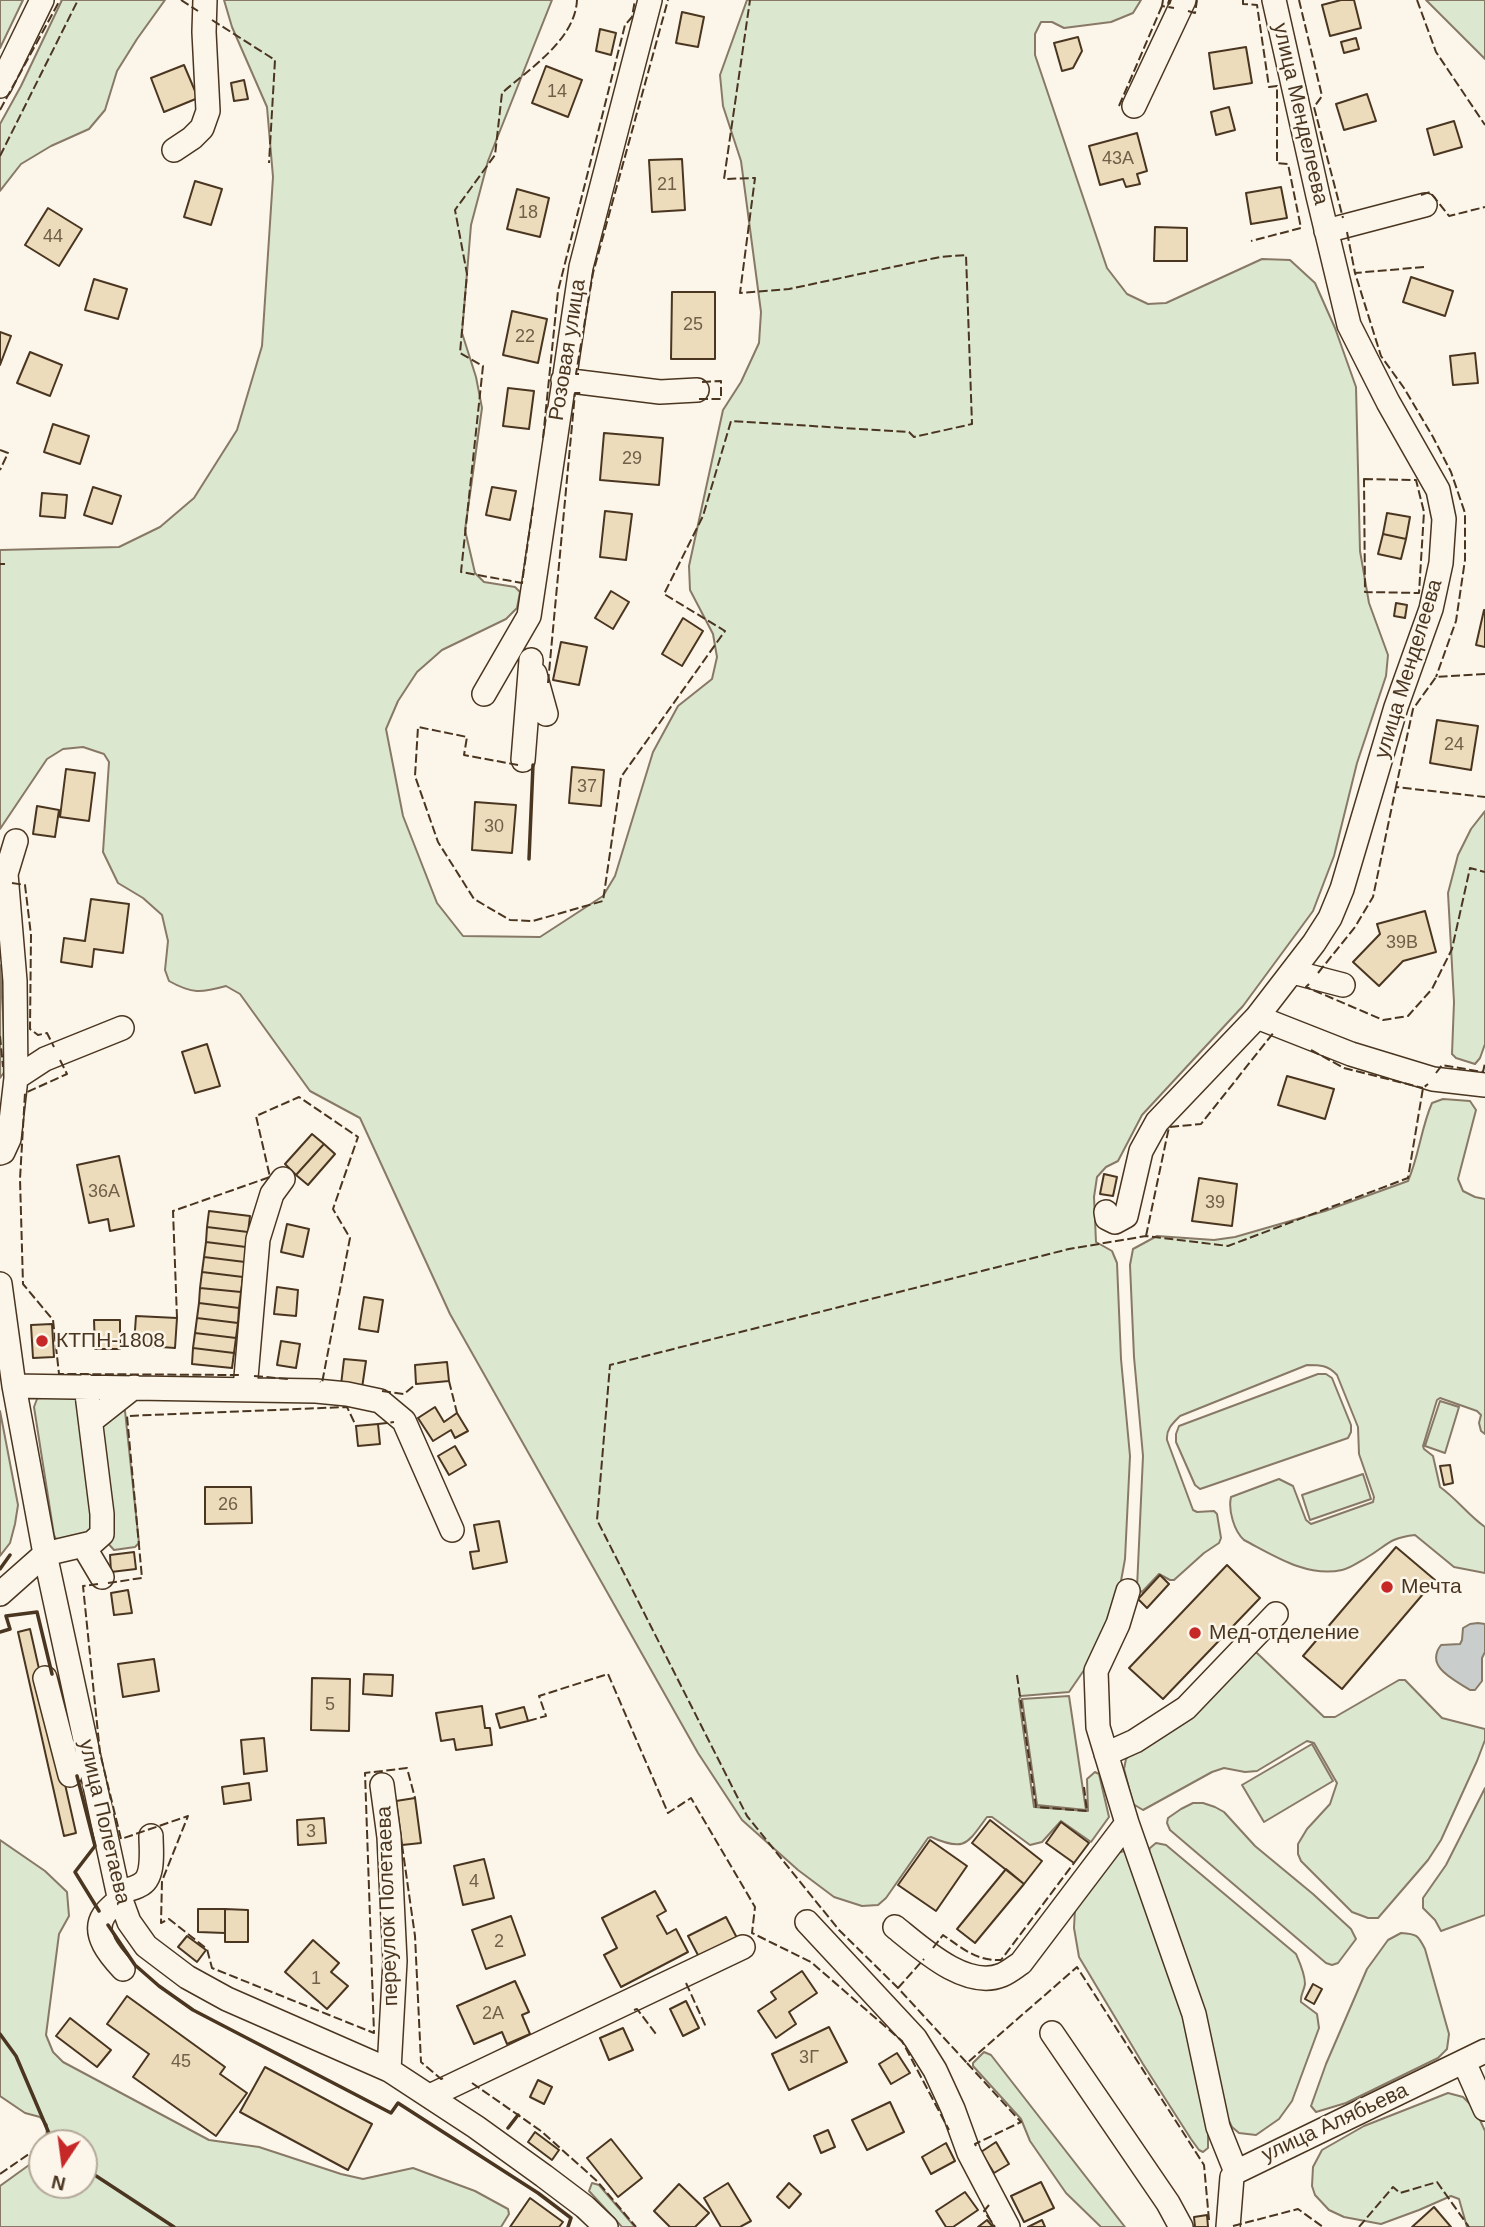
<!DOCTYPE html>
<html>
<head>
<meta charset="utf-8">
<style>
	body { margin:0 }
	#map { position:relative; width:1485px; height:2227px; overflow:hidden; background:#fbf6e9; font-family:Helvetica,sans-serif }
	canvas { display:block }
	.north { position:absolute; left:28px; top:2129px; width:70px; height:70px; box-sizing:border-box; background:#fbf6e9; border:2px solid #b4a999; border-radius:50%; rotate:193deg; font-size:19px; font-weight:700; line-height:28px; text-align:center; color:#4a3520 }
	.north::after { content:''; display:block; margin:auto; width:24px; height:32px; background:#c62828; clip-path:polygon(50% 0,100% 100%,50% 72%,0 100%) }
</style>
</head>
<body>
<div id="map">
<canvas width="1485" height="2227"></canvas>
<div class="north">N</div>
</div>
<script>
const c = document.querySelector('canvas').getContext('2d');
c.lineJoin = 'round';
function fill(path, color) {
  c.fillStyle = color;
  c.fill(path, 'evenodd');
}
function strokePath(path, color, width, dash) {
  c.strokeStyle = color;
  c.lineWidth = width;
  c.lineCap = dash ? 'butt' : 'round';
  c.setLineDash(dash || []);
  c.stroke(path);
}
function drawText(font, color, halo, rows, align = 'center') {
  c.font = font + ' Helvetica,sans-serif';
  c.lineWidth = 5;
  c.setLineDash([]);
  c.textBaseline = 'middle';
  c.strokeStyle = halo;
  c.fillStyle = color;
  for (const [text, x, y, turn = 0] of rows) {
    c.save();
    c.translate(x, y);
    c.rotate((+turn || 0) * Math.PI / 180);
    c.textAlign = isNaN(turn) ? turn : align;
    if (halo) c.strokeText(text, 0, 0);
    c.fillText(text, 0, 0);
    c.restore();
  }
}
const green = new Path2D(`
	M0,0H23L0,48Z
	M62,0H165L137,39L117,71L105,110L89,129L51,146L21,164L0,191V124L21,86Z
	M224,0H552L488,161L471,225L462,333L476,377L482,408L465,530L472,560L475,573L484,582L515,587L520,592L517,608L506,619L442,650L417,672L398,701L386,729L403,816L437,903L463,936L540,937L603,896L615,876L653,752L678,706L712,679L717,657L713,634L690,590L689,566L723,410L741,382L759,343L761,312L741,161L723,106L720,75L747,0H1141L1133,13L1111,22L1064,28L1052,22H1041L1035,34V55L1107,268L1127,294L1148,304L1166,303L1262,259L1290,260L1315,283L1335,328L1356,387L1360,551L1369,603L1388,655L1386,676L1357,763L1334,856L1313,911L1243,1006L1142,1115L1118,1161L1106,1167L1097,1177L1094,1197L1096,1242L1112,1251L1117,1263L1121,1359L1130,1456L1125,1559L1119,1592L1093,1657L1069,1692L1021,1696L1019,1699L1034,1807L1088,1811L1087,1779L1095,1772L1099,1774L1109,1817L1091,1842L1061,1821L1042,1842L1030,1845L992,1817H987C967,1844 965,1852 931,1837L928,1838L886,1898L878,1905L862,1906L834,1897L798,1870L742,1820L698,1753L450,1314L360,1118L310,1091L240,994L226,986C201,993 192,994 169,981L165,970L168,941L162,915L143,898L118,883L103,852L109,762L104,754L83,747L63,749L47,759L0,829V550L119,547L160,527L194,498L237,430L262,346L273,177L267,107L232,27Z
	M1426,0H1485V59Z
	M1485,811V1044L1480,1058L1475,1064L1456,1058L1452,1054L1454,1002L1448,893L1458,855L1471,829Z
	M0,965L6,1061L5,1071L0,1078Z
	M1443,1099L1470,1101L1476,1110L1458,1179L1463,1191L1475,1197L1485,1199V1434L1481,1431L1479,1423L1481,1415L1477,1411L1440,1398L1437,1400L1423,1446L1424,1449L1433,1456L1440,1487C1457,1499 1468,1515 1485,1527V1573L1454,1567L1415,1535C1388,1538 1388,1545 1366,1558C1359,1562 1349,1569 1342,1570C1307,1578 1273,1555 1244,1540C1234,1531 1228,1510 1231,1497L1279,1479L1293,1486L1306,1520L1311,1524L1373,1502L1374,1497L1359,1454L1358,1427L1337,1375C1328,1365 1320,1365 1307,1365L1180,1416C1173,1423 1166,1429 1167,1440L1193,1510L1197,1512L1214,1511L1217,1514L1221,1538L1219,1543L1204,1553L1174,1580H1170L1159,1574L1142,1592L1137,1588L1143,1456L1134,1357L1130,1265L1133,1249L1157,1236L1214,1240L1235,1237L1325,1211L1408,1181C1419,1156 1421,1128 1432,1103Z
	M1318,1374H1326L1332,1378L1351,1425V1432L1348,1438L1206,1487L1200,1489L1195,1485L1176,1442V1434L1179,1426Z
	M41,1396H80L94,1514L91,1535L57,1541L54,1535L34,1407L37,1399Z
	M99,1401L122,1404L125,1411L139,1543L135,1547L114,1550L105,1540Z
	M1440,1401L1459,1407L1445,1453L1425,1446Z
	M0,1411L18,1505L15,1524L10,1543L0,1556Z
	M1363,1474L1371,1499L1310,1520L1302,1495Z
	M1251,1652L1257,1653L1324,1717H1335L1399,1680H1405L1442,1718L1485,1729V1740L1477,1761L1441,1840L1428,1860L1378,1918H1368L1352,1912L1301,1861L1298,1854V1844L1307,1829L1330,1804L1337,1783L1314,1743L1307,1741L1257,1771L1245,1772L1224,1768L1212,1772L1143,1810L1133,1804L1124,1769L1126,1759L1138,1746Z
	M1069,1696L1086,1810L1037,1805L1022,1699Z
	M1312,1744L1333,1781L1264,1822L1242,1785Z
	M1485,1788V1915L1441,1931L1435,1920L1423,1908V1898L1446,1865Z
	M1193,1803H1203L1215,1807L1224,1812L1255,1846L1313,1894L1351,1929L1356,1939L1338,1963L1332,1965L1326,1963L1170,1830L1167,1823L1168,1818L1181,1809Z
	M0,1840L45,1871L67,1892L69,1916L59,1934L46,2035L53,2052L63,2062L209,2140L259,2147L341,2174L363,2179L413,2168L475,2191L508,2209L509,2214L501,2227H0V2186L36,2160L42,2151V2185H84V2143H46L47,2125L40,2117L25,2113L0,2096Z
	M1156,1843L1166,1845L1296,1954C1300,1963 1305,1974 1305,1984C1304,1991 1300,1995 1301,2002L1317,2014L1319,2028L1292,2101L1279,2119L1256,2135L1239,2133L1232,2127L1226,2115L1203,2014L1182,1945L1148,1854L1150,1848Z
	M1125,1851L1185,2019L1208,2125V2148L1203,2152L1199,2150L1191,2139L1143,2064L1079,1957L1074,1928L1075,1909L1116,1853Z
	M1401,1933C1417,1934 1418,1935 1425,1949L1449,2034L1447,2049L1438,2058L1346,2103L1316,2112L1311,2106L1326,2064L1367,1969L1388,1940Z
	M984,2052L991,2055L1125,2227H1101L1066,2193L1030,2141L1021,2119L973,2066V2063Z
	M1448,2093L1463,2097L1475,2109L1485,2131V2227H1467L1459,2199L1451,2196L1419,2210L1381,2224L1344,2217L1329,2210L1315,2195L1312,2186L1313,2167L1322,2150L1364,2126Z
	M592,2183L599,2185L635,2227H622L589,2191Z`);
const water = new Path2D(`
	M1478,1623L1485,1624V1652L1482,1658V1681L1475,1690H1470C1455,1680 1424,1667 1441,1645L1460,1644L1462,1640L1463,1628L1470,1624Z`);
const building = new Path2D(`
	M1341,0H1354L1361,28L1330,36L1322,5Z
	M682,12L704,17L698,47L676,43Z
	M600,29L616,33L611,55L596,51Z
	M1078,37L1082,51L1073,68L1062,71L1054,43Z
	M1356,38L1359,49L1344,53L1341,42Z
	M1246,47L1252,83L1214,89L1209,53Z
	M184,65L198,98L164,112L151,78Z
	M546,66L582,80L568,117L532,103Z
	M244,80L248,99L234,101L231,83Z
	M1367,94L1376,121L1344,130L1336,104Z
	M1229,107L1235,130L1216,135L1211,112Z
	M1454,121L1462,147L1434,155L1427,129Z
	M1137,133L1147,171L1137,174L1140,184L1126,187L1123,179L1100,185L1089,146Z
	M682,159L685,210L652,212L649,160Z
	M195,181L222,189L211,225L184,217Z
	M1281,187L1287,218L1251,224L1246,193Z
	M517,189L549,198L540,237L507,229Z
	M48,208L82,229L59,266L25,245Z
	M1155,227L1187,228V261H1154Z
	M1411,277L1453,291L1445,316L1403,302Z
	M94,279L127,289L118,319L85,310Z
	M672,292H715V359H671Z
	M512,311L547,319L538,363L503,355Z
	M0,332L11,336L0,365Z
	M30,352L62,365L50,396L17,383Z
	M1475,353L1478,383L1453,385L1450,356Z
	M508,388L534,391L529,429L503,426Z
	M53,424L89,436L80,464L44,452Z
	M604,433L663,438L659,485L600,480Z
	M93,487L121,496L112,524L84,515Z
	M492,487L516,491L510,520L486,515Z
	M42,493L67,495L65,518L40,516Z
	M605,511L632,514L626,560L600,557Z
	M1387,513L1410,517L1406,539L1383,534Z
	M1383,534L1406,539L1401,559L1378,554Z
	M611,591L629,602L613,629L595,618Z
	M1396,603L1407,605L1405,618L1394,616Z
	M1484,610H1485V647L1476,645Z
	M683,618L703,631L682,666L662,654Z
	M561,642L587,647L579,685L553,680Z
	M1437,720L1478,726L1471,770L1430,763Z
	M572,767L604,770L601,806L569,803Z
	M66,769L95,773L89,821L60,817Z
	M475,802L516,805L512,853L472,850Z
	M37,806L59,810L55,837L33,834Z
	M91,899L129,904L123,953L94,949L92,967L61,962L64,938L85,941Z
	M1425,911L1436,952L1403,961L1379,986L1353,962L1380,934L1377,924Z
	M207,1044L220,1086L195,1093L182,1052Z
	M1287,1076L1334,1089L1325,1119L1278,1105Z
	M312,1134L324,1144L296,1175L285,1164Z
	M324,1144L335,1154L308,1185L296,1175Z
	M119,1156L134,1226L110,1231L108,1219L89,1223L77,1165Z
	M1104,1174L1117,1177L1113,1196L1100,1194Z
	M1199,1178L1237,1184L1232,1226L1192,1221Z
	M209,1211L250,1216L248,1232L207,1227Z
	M287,1224L309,1229L303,1257L281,1252Z
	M207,1227L248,1232L246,1247L206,1242Z
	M206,1242L246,1247L245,1262L204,1257Z
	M204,1257L245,1262L243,1277L202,1272Z
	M202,1272L243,1277L241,1292L200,1288Z
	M277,1287L298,1290L296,1316L274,1314Z
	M200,1288L241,1292L239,1308L199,1303Z
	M364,1297L383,1300L378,1332L359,1329Z
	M199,1303L239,1308L238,1323L197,1318Z
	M136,1316L177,1318L175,1348L134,1345Z
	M197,1318L238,1323L236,1338L195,1333Z
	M94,1320H120V1349H95Z
	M52,1324L54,1357L33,1358L31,1325Z
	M195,1333L236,1338L234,1353L193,1348Z
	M281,1341L300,1344L296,1368L277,1365Z
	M193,1348L234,1353L232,1368L192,1364Z
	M344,1359L366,1361L362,1388L341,1385Z
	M447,1362L449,1381L416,1384L415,1365Z
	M435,1407L444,1422L457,1413L468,1431L455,1438L451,1430L433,1441L418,1418Z
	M378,1424L380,1444L358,1446L356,1426Z
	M455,1446L466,1465L449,1475L438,1456Z
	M1450,1465L1453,1483L1444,1485L1440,1466Z
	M205,1487H251L252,1523L205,1524Z
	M499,1521L507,1562L473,1569L470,1552L479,1551L474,1525Z
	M1396,1547L1435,1580L1342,1689L1303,1656Z
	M134,1552L136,1569L111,1572L110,1555Z
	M1227,1565L1260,1598L1163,1699L1129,1668Z
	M1160,1575L1169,1584L1147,1608L1138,1599Z
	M128,1590L132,1613L114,1615L111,1593Z
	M30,1629L76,1833L64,1836L18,1632Z
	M154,1659L159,1691L123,1697L118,1664Z
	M364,1674L393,1675L392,1696L363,1694Z
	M312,1678L350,1679L349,1731L311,1730Z
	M482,1706L485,1728H490L492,1745L456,1750L454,1739L441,1741L436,1713Z
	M524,1707L528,1721L500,1728L496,1714Z
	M264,1738L267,1771L244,1774L241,1740Z
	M249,1783L251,1800L224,1804L222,1787Z
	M415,1798L421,1843L402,1845L396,1801Z
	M324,1818L326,1843L298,1845L297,1820Z
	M990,1820L1042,1861L1024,1884L972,1843Z
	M1061,1822L1089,1843L1074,1863L1046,1843Z
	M930,1840L967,1866L936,1911L898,1885Z
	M484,1859L494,1898L463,1905L454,1866Z
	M1006,1869L1024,1884L975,1943L957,1929Z
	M655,1891L666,1911L657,1916L667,1934L676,1929L688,1952L621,1987L604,1955L617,1948L602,1918Z
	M198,1909H225V1933L198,1932Z
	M225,1909L248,1910V1942H225Z
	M511,1916L525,1955L486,1969L472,1930Z
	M726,1917L737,1938L699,1957L688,1936Z
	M187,1936L206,1950L197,1962L178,1947Z
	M313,1940L339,1963L331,1972L348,1986L327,2009L285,1972Z
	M802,1971L817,1993L789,2012L796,2024L776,2038L758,2011L776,1999L771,1992Z
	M515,1981L529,2012L522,2015L530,2034L507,2044L502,2032L474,2044L457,2006Z
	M1313,1984L1322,1989L1314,2004L1305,1999Z
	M127,1996L225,2067L220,2074L247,2093L216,2136L133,2077L149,2054L107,2024Z
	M686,2001L699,2028L683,2036L670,2009Z
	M70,2018L111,2050L97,2067L56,2036Z
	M829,2027L847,2062L789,2090L772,2054Z
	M623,2028L633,2050L609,2060L600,2038Z
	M897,2053L910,2073L891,2084L879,2064Z
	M265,2067L372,2124L348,2170L240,2112Z
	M538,2080L552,2087L544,2104L530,2097Z
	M890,2102L904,2132L867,2150L852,2120Z
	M828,2130L835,2147L821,2153L814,2136Z
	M535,2132L559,2150L552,2160L528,2142Z
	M611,2139L642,2178L618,2197L587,2158Z
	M996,2142L1009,2164L994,2173L981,2152Z
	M946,2143L955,2161L931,2174L922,2157Z
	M1041,2182L1054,2208L1024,2222L1011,2196Z
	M728,2183L751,2221L740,2227H721L704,2198Z
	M789,2183L801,2194L789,2208L777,2197Z
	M679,2184L709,2213L695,2227H670L654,2211Z
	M965,2192L978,2210L953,2227H946L936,2211Z
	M530,2198L563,2222L559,2227H510Z
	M1434,2207L1451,2227H1412Z
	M1207,2215L1208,2227H1195L1194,2217Z
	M987,2220L993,2227H978Z
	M1042,2220L1045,2227H1028Z`);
const minor = new Path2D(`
	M0,86L42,0
	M1134,106L1184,0
	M174,150L192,138L202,128L208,111L204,32L205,0
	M1326,231L1425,205
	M563,380L660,392L697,390
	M535,674L546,714
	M484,694L529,616L581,267L650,0
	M523,760L531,660
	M1293,972L1343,985
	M1257,1017L1351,1054L1433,1079L1485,1085
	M16,1078L45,1059L122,1028
	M0,1153L3,1152L9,1139L16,1078L15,981L6,874L16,841
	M1106,1212L1107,1218L1115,1222L1126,1216L1141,1151L1157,1122L1257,1017L1314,943L1330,918L1342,889L1396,707L1431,609L1441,563L1444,519L1438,490L1388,402L1349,325L1318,196L1274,0
	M0,1284L14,1386L45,1554L118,1892L129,1922L146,1946L187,1977L227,1999L389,2070L476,2127L544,2176L585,2207L606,2227
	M14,1386L316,1391L347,1394L380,1401L404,1421L452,1530
	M245,1389L258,1239L272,1194L283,1179
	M91,1421L134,1387
	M83,1545L102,1577
	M1128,1591L1118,1624L1096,1671L1098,1727L1127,1823L1194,2014L1218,2127L1236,2172
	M0,1594L45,1554L92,1543L102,1534V1514L86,1386
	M45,1678L70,1775
	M1106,1754L1135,1741L1186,1708L1276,1614
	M382,1785L389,1837L395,1961L389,2070
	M118,1892C125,1890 134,1889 140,1885C155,1878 151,1850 151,1836
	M120,1899C115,1904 108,1909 104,1915C91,1934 111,1956 123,1969
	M807,1922L915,2038L935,2070L953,2109L969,2153L1008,2227
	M895,1927C921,1948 966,1990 1002,1975C1009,1972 1015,1967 1021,1963L1127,1823
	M1052,2033L1168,2203L1181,2227
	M1464,2062L1485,2109
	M430,2096L743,1947
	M1228,2227L1232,2177L1236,2172L1485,2051`);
const fence = new Path2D(`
	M181,0L198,11
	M1163,0L1162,6L1174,8
	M1243,0V4L1257,5L1269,87L1277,86V163L1288,164L1301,228L1251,241
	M1299,0L1322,96L1314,107L1343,218
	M1417,0L1436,52L1485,125
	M1188,11L1195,13L1197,0
	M212,20L275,60L269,163
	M1119,106L1162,6
	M0,110L60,0
	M0,156L78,0
	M1421,195L1430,192L1449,216L1485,207
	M1347,232L1355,273
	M1424,267L1355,273L1381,356L1404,388L1433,437L1451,472L1465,513V560L1456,621L1436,677
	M579,374H576L593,273L668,0
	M699,399H721V381L701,382
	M543,438L558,291L625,25L632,17L635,0
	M0,450L8,453L0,470
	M1364,479L1416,480L1424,512L1419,593L1365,592Z
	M533,507L522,583L461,572L483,366L460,353L467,274L455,210L495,155L502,93C530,68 575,40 577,0
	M0,564H5
	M1485,674L1436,677L1413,709L1396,787L1485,797
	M548,683L575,393H581
	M518,765L464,755L467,737L418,727L415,776L438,842L474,899L510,920L533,921L603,901L621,777L725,631L664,594L703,516L731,421L909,432L914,437L972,424L966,255L940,257L789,289L740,293L755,178L724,179L750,0
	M12,883L25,885L31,935L30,1029L38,1035L47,1033L54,1047
	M1318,973L1355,927L1373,897L1396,787
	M1309,984L1306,987L1383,1020L1408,1016L1432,989L1452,949L1470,868L1485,872
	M0,1036L3,1067
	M1311,1050L1344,1068L1423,1088
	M60,1060L67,1074L25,1093L20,1179L23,1284L53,1320L59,1374L240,1375
	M1436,1073L1442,1065L1483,1072L1485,1063
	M1146,1236L1169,1127L1201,1124L1274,1032
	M177,1318L173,1211L270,1177L256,1116L299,1097L358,1137L333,1209L350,1238L322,1383L320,1382
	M254,1376L288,1379
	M449,1381L457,1413
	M382,1391L404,1394L416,1384
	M378,1424L394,1422
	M108,1583L142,1578L127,1416L347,1407L356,1426
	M98,1584L83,1586L100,1753L121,1839L188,1816L162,1881L161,1923L169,1919L207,1949L212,1968L374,2033L365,1773L407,1768L415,1798
	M1017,1675L1036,1807L1087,1811L1084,1787
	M528,1721L546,1716L539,1696L608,1674L668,1813L691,1798L755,1907L752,1933L811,1962L902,2041L949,2130
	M402,1845L415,1936L421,2062L441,2079L445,2077
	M933,1948L943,1935C962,1948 976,1961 1001,1960L1074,1863
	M686,1983L706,2027
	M898,1988L924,1959
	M634,2010L637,2009L656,2034
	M967,2063L1021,2122L975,2144L976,2146
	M472,2083L541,2131L597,2181L636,2227
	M44,2143L51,2138
	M0,2174L42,2145
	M989,2205L984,2211L995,2227
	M1209,2220L1204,2165L1077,1967L967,2063L898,1988L839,1930L747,1816L597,1520L610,1365L1069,1249L1146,1236L1228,1246L1408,1178L1423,1088L1428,1084
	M1233,2226L1298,2209L1323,2227
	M1359,2227L1393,2187L1400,2193L1437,2182L1469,2227`);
const wall = new Path2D(`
	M1169,3L1170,0
	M529,859L533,765
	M0,1569L10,1555
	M0,1632L10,1629L6,1616L37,1612L52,1674
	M77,1776L95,1846L75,1872L99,1911
	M108,1925L135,1965L159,1986L193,2010L391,2113L398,2103L538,2193L571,2218L568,2227
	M0,2034L16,2056L51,2138L57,2143
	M508,2128L518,2115
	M84,2168L174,2227`);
const markers = [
	[42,1341,7,"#c62828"],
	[1387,1587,7,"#c62828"],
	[1195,1633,7,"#c62828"]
];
const numberNames = [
	["14",557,92],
	["43А",1118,159],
	["21",667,185],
	["18",528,213],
	["44",53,237],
	["25",693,325],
	["22",525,337],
	["29",632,459],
	["24",1454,745],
	["37",587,787],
	["30",494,827],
	["39В",1402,943],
	["36А",104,1192],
	["39",1215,1203],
	["26",228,1505],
	["5",330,1705],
	["3",311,1832],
	["4",474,1882],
	["2",499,1942],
	["1",316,1979],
	["2А",493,2014],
	["3Г",809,2058],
	["45",181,2062]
];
const streetNames = [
	["улица Менделеева",1300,114,77],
	["Розовая улица",568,350,-81],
	["улица Менделеева",1409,669,-73],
	["улица Полетаева",104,1822,77],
	["переулок Полетаева",388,1906,-92],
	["улица Алябьева",1335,2123,-25]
];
const poiNames = [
	["КТПН-1808",56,1341],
	["Мечта",1401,1587],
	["Мед-отделение",1209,1633]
];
fill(green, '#dce7d0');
strokePath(green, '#887966', 2);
fill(water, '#c9cecd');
strokePath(water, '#887966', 2);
fill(building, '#ecdcbc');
strokePath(building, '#4a3520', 2);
strokePath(minor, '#4a3520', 26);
strokePath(minor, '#fbf6e9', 23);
strokePath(fence, '#4a3520', 2, [9, 3.5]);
strokePath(wall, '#4a3520', 3.5);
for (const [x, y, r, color] of markers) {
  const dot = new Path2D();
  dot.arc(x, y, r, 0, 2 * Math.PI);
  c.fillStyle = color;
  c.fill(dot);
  strokePath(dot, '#fbf6e9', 2.5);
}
drawText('18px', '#725f47', null, numberNames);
drawText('21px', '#4a3520', '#fbf6e9', streetNames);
drawText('21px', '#4a3520', '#fbf6e9', poiNames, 'left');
</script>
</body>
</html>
